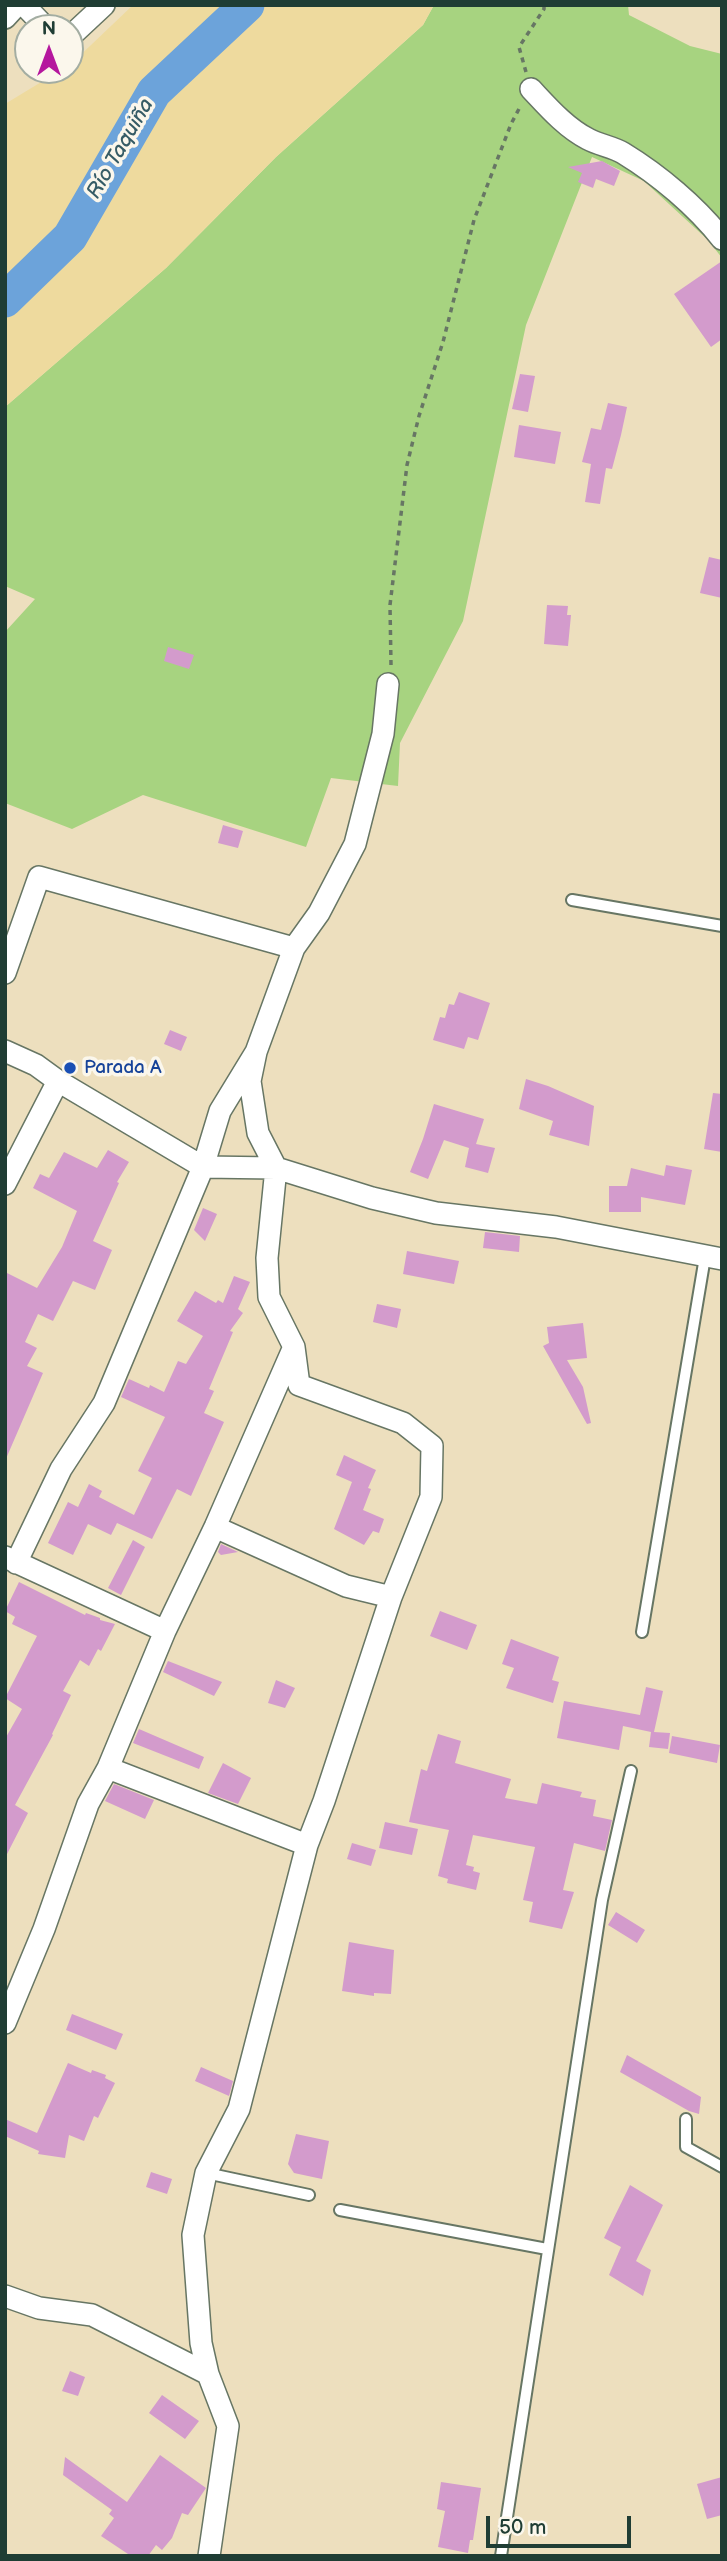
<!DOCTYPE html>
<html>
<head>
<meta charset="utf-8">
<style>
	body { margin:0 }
	#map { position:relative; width:727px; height:2561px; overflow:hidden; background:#eddfbe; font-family:"Balsamiq Sans",sans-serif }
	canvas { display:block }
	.frame { position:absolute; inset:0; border:7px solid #1f3d34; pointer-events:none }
	.north { position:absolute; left:14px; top:14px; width:70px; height:70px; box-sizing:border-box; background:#fbf7ec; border:2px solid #a3ada2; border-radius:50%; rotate:0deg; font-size:19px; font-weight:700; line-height:28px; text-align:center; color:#1f3d34 }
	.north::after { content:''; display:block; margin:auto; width:24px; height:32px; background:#b5179e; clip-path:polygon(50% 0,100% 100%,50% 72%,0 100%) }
	.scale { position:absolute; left:486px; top:2516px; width:145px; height:32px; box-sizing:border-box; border:4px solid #1f3d34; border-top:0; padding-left:9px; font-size:21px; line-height:24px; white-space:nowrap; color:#1f3d34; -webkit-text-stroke:5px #fbf7ec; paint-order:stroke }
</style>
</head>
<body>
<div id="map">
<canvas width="727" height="2561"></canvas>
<div class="frame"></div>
<div class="north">N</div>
<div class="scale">50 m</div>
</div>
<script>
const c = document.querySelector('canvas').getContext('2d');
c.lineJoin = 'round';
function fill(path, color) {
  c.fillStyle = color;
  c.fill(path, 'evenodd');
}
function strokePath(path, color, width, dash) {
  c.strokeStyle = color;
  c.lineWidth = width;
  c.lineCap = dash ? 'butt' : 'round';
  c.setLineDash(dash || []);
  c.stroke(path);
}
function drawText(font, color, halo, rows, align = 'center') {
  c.font = font + ' "Balsamiq Sans",sans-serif';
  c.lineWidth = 7;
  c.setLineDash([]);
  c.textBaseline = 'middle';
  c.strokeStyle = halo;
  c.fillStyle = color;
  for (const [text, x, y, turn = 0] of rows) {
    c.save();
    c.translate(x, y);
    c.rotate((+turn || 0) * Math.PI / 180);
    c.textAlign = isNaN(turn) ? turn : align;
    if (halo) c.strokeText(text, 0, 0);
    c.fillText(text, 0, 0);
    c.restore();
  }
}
const green = new Path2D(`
	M434,5H628L629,15L690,46L722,54V258L708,240L644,181L592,157L526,325L463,621L400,743L398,786L331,778L306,847L143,795L72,829L5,803V632L35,599L5,586V407L166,268L276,157L423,25Z`);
const sand = new Path2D(`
	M133,5H434L423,25L276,157L166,268L5,407V104L61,70H70V65Z`);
const river = new Path2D(`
	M5,300L70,237L154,92L247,5`);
const building = new Path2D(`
	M602,161L620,171L614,186L596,179L593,188L578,182L582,173L568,167Z
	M722,261V339L711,347L674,294Z
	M520,374L535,376L528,412L512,409Z
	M608,403L627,407L621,435L612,469L606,468L600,504L585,502L591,464L582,462L591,428L601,430Z
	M519,425L561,432L555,464L514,457Z
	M709,557L722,560V598L700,593Z
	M547,605L568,606L567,615H571L568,646L544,644Z
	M168,647L194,655L189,669L164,661Z
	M223,825L243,831L238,848L218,843Z
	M459,992L490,1003L478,1040L468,1037L464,1049L433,1040L440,1017L445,1018L449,1004L454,1005Z
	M170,1030L187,1037L181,1051L164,1044Z
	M526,1079L548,1086L594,1106L589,1146L549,1135L553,1121L519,1109Z
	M713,1093L722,1094V1152L704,1149Z
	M434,1104L484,1119L476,1144L495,1148L488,1173L465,1167L469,1148L444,1140L428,1179L410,1172L423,1139Z
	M108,1150L129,1162L117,1182L119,1183L93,1241L112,1250L95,1290L73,1281L53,1321L38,1314L25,1342L37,1348L27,1366L43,1373L5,1461V1272L37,1288L62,1247L77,1211L33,1188L40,1174L49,1178L64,1152L97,1168Z
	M666,1165L692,1170L685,1205L641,1197V1212H609V1186H627L631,1168L664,1176Z
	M203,1208L217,1214L205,1241L194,1230Z
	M485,1232L520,1236L519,1252L483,1248Z
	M407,1251L459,1261L454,1284L403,1274Z
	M234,1276L250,1282L238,1309L243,1313L230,1331L233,1332L209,1389L214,1391L204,1413L224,1422L191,1496L177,1489L152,1539L117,1523L111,1535L88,1524L73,1555L48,1543L68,1502L78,1507L89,1484L102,1491L99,1497L134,1515L152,1478L138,1471L165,1417L121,1397L129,1379L149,1388L150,1385L164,1392L178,1361L186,1364L203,1336L177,1321L195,1291L216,1303L218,1300L223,1303Z
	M377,1304L401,1309L397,1328L373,1322Z
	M583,1323L587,1358L567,1360L583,1387L591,1423L587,1424L543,1346L549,1343L547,1327Z
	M344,1455L376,1470L368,1488L371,1489L363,1510L384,1519L379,1533L373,1531L364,1545L334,1529L352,1482L336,1475Z
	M133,1540L145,1547L121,1595L108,1588Z
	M221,1544L238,1552L221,1555L218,1552Z
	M19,1582L85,1615L86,1613L100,1618V1620L115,1624L101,1651L98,1649L89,1666L80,1660L63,1691L71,1695L52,1734L53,1735L15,1805L28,1813L5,1858V1739L22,1709L5,1698L37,1636L12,1624L15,1617L5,1611Z
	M440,1611L477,1625L467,1650L430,1636Z
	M511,1639L559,1657L552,1680L559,1682L553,1703L506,1688L514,1668L502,1664Z
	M168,1661L222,1682L214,1696L163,1672Z
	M276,1680L295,1688L285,1708L268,1703Z
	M646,1687L663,1691L654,1732L670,1733L668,1749L649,1747L651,1732L623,1726L619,1750L557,1738L564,1701L640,1715Z
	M139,1729L204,1757L199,1769L133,1743Z
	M438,1734L461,1741L455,1763L511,1779L505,1798L537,1804L542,1783L582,1792L580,1797L596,1800L593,1816L612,1820L605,1851L574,1843L563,1890L574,1892L562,1929L529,1922L533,1902L523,1900L535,1847L473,1835L466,1865L474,1867L473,1871L480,1873L476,1890L447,1883L448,1879L438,1876L449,1830L409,1822L421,1769L427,1771Z
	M672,1736L720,1745L717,1763L669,1753Z
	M223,1763L251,1778L238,1804L208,1793Z
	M114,1784L154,1800L145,1819L105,1801Z
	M385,1822L418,1829L412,1855L379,1848Z
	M352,1843L376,1850L371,1866L347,1859Z
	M616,1912L645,1930L637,1943L608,1925Z
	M349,1942L394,1950L391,1994L374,1993V1996L342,1991Z
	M72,2014L123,2034L116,2050L66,2030Z
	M627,2055L701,2097L699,2114L689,2111L620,2072Z
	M68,2063L91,2073L92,2070L106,2075L105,2078L115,2083L98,2118L94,2116L84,2141L69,2135L65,2158L38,2154L39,2151L5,2136V2119L37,2133Z
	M201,2067L233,2081L229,2096L195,2081Z
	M296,2134L329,2141L322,2179L294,2173L288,2164Z
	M151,2172L172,2179L167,2194L146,2187Z
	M630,2185L663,2205L636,2261L651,2270L643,2296L609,2275L621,2247L604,2238Z
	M70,2371L85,2377L78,2396L62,2391Z
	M162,2395L199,2421L185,2439L149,2413Z
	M160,2455L206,2488L188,2515L182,2513L172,2538L162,2550L156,2545L148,2556H131L101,2536L114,2518L109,2514L112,2510L63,2475L65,2457L127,2502Z
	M722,2477V2515L707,2519L697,2484Z
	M441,2482L481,2488L473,2540H470L468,2553L438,2547L445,2511L437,2509Z`);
const path = new Path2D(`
	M526,72L519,47L544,9V5
	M391,665L390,605L407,465L419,416L443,342L474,220L511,124L520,107`);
const lane = new Path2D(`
	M572,900L722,926
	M642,1632L705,1257
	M686,2119V2147L722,2167
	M206,2173L309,2195
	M340,2210L547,2249
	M501,2556L602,1900L631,1771`);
const street = new Path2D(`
	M24,5L46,28
	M5,18L17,5
	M70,33H74L104,5
	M531,89C547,106 566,128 588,139C599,145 613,147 623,153C659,175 696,206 722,239
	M5,973L39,877L294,948
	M5,1051L36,1065L58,1081L203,1167L276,1168L372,1198L436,1213L556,1227L722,1259
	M5,1184L58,1081
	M215,1527L346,1586L391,1597
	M5,1557L165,1631
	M16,1563L61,1469L104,1403L203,1167L220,1111L256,1052L294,948L319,913L355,844L383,734L388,684
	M108,1768L307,1845
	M5,2023L44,1929L88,1804L108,1768L165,1631L215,1527L293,1349
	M5,2296L39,2308L92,2315L208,2374
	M209,2556L228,2426L208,2374L201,2343L193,2235L206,2173L239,2109L307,1845L324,1801L391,1597L431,1497L432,1446L403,1423L299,1385L294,1347L269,1297L267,1258L276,1168L258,1133L250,1081L256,1052`);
const markers = [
	[70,1068,7,"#1a4fb4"]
];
const transitNames = [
	["Parada A",84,1068]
];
const waterNames = [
	["Río Taquiña",121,149,-60]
];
fill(green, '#a7d380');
fill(sand, '#eeda9e');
strokePath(river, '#6ca3da', 35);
fill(building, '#d39bcc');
strokePath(lane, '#677664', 14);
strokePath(street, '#677664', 24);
strokePath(path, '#677664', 3.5, [5, 5]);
strokePath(lane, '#fff', 10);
strokePath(street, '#fff', 21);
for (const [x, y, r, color] of markers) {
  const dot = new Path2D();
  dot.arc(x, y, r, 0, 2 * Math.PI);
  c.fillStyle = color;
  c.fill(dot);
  strokePath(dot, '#fbf7ec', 2.5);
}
drawText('19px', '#164399', '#fbf7ec', transitNames, 'left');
drawText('italic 21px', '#365c66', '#fbf7ec', waterNames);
</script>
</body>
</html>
